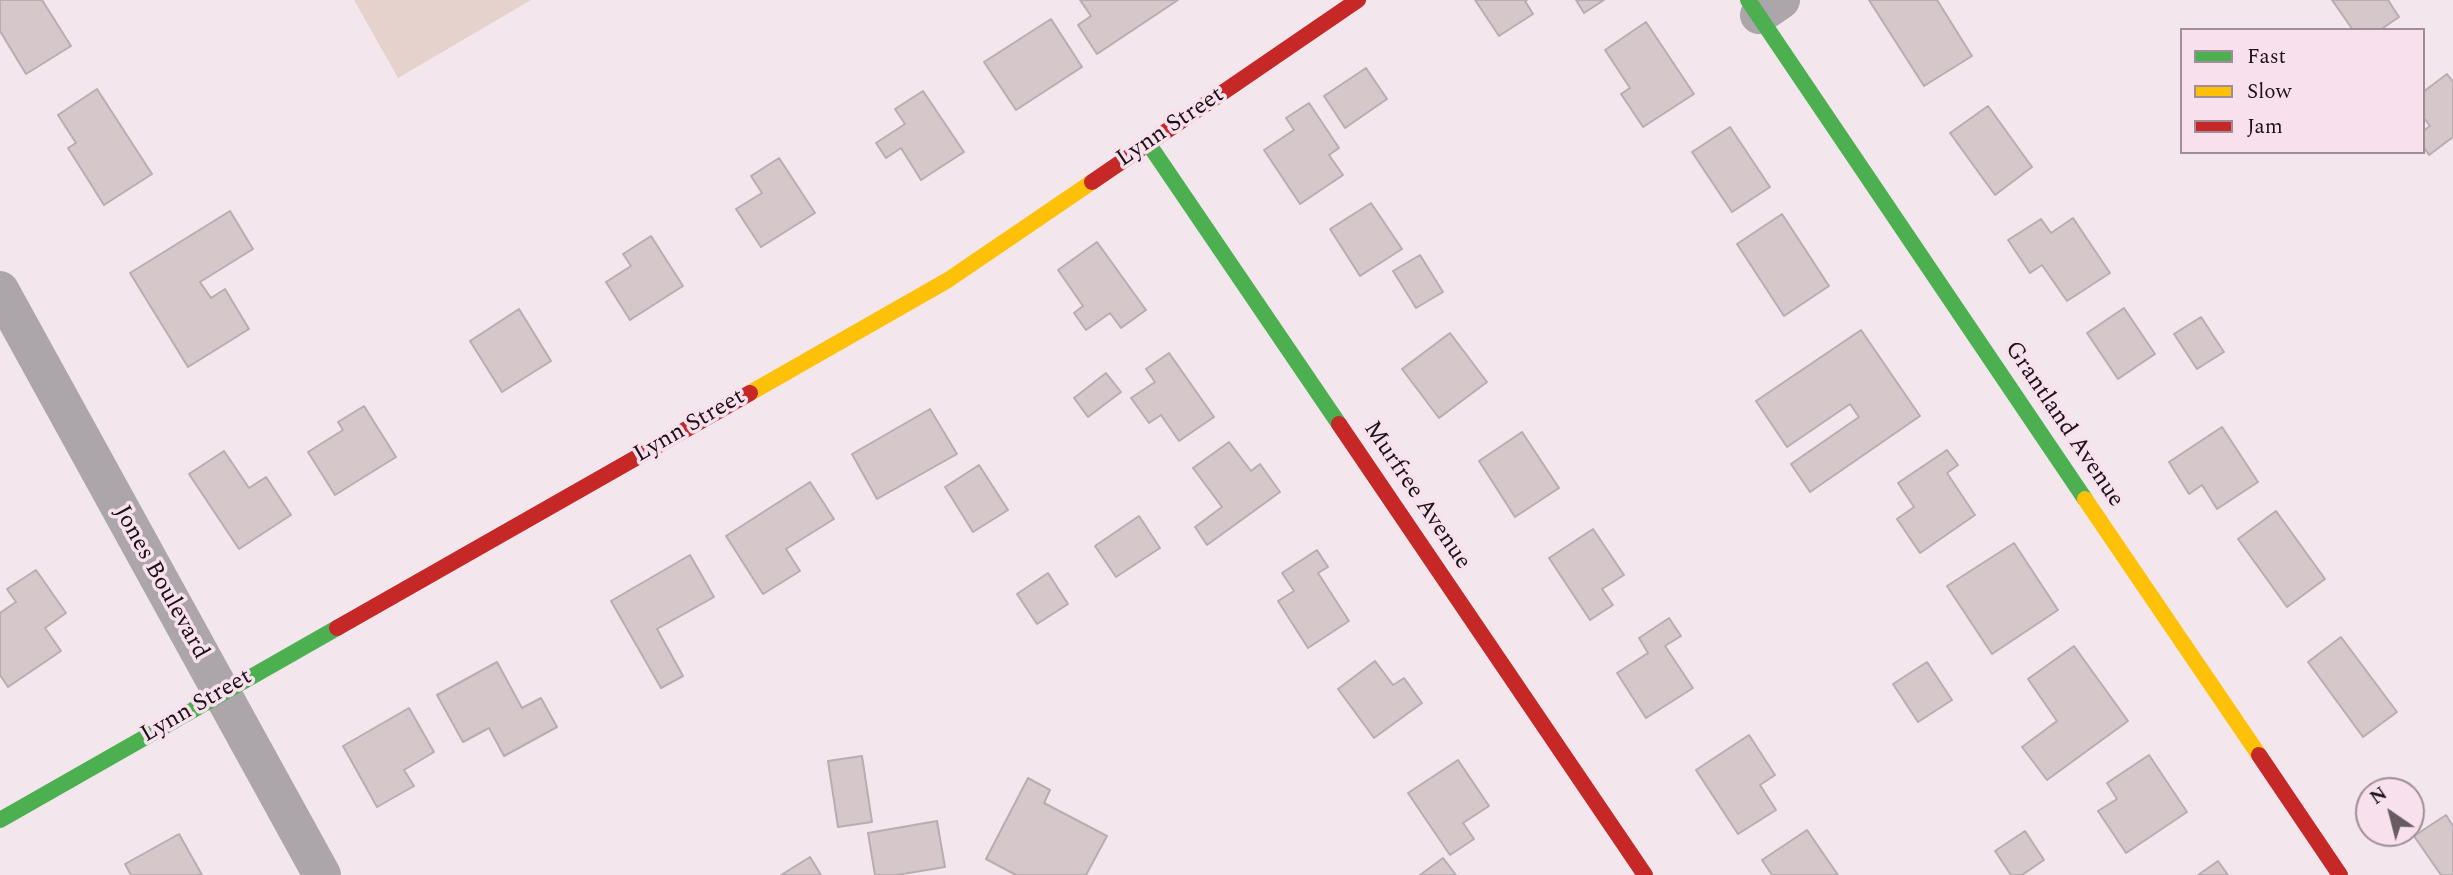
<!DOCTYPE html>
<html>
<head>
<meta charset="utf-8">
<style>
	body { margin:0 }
	#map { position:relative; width:2453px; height:875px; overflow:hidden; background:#f3e6ed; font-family:Spectral,serif }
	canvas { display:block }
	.legend { position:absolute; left:2180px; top:28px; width:245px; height:126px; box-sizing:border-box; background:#f8e1ed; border:2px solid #9f8e97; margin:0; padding:9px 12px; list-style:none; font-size:21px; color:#1a1216 }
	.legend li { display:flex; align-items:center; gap:14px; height:35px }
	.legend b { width:35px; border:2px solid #9f8e97 }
	.north { position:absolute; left:2355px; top:777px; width:70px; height:70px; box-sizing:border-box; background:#f8e1ed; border:2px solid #9f8e97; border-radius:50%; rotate:325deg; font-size:19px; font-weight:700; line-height:28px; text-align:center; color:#1a1216 }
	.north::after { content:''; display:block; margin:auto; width:24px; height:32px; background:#665c61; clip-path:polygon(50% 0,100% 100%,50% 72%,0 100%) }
</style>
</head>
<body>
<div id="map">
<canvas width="2453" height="875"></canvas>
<ul class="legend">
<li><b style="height:9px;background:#4caf50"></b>Fast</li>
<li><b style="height:9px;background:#ffc107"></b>Slow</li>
<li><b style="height:9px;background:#c62828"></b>Jam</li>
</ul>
<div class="north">N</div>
</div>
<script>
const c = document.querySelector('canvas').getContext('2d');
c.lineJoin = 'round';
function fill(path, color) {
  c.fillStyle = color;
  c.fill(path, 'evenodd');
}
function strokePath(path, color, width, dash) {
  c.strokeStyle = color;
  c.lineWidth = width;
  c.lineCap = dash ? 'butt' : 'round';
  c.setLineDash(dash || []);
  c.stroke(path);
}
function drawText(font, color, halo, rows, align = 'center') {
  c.font = font + ' Spectral,serif';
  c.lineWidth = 7;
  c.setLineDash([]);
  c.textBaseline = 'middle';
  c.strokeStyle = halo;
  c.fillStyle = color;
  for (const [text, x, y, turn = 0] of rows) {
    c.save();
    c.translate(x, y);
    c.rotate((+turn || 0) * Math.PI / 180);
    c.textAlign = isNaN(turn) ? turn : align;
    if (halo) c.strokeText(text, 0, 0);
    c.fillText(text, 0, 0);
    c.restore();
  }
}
const green = new Path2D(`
	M354,0H531L398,78Z`);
const building = new Path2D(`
	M0,0H42L71,46L26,74L0,31Z
	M1080,0H1178L1097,54L1078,25L1091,16Z
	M1475,0H1527L1525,1L1533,14L1499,36Z
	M1576,0H1604L1584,13Z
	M1869,0H1937L1972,56L1924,86Z
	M2332,0H2388L2399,17L2380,30H2353Z
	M1051,19L1082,67L1016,110L984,62Z
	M1646,22L1694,94L1643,127L1621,94L1630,88L1605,50Z
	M1366,68L1387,99L1345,128L1324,96Z
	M2447,74L2453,82V137L2429,155L2423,146V131L2430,126L2423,117V92Z
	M97,89L152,174L104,205L68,148L76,143L58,115Z
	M923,91L964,152L921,180L901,148L886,158L876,143L905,124L895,109Z
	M1309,103L1339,148L1329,155L1343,175L1300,204L1264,150L1294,130L1286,118Z
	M1988,106L2032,167L1995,195L1950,133Z
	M1730,127L1770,187L1732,212L1692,152Z
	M779,158L815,213L761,247L736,209L762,193L751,176Z
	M1371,203L1402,249L1360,276L1330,229Z
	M230,211L253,249L200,282L211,298L225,289L249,329L188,367L130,273Z
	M1782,214L1829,286L1784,316L1737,244Z
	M2073,218L2110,273L2067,301L2042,265L2030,273L2008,240L2041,219L2051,233Z
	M651,236L683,286L630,320L606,282L631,266L623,254Z
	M1097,242L1146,310L1121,328L1110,313L1086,330L1074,313L1083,306L1058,270Z
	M1420,255L1443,292L1416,308L1393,271Z
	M2124,308L2155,354L2118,379L2087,333Z
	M519,309L551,361L502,392L470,341Z
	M2201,317L2224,352L2197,369L2174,334Z
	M1861,330L1920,416L1810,492L1791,464L1859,417L1850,404L1787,447L1756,401Z
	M1450,333L1487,382L1439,418L1402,369Z
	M1169,353L1214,417L1179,441L1161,415L1149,423L1131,398L1155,382L1146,369Z
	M1106,373L1121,392L1088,417L1074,398Z
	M364,406L396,457L335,495L308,452L343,430L338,422Z
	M930,409L957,454L877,499L852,454Z
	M2222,427L2258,482L2217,509L2202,485L2189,494L2169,462Z
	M1522,432L1559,488L1515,517L1479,461Z
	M1229,442L1251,471L1260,464L1280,492L1207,545L1195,527L1222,507L1193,468Z
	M1947,450L1958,465L1947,473L1975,515L1920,553L1897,519L1914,507L1898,483Z
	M224,451L249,488L266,477L291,515L239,549L189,474Z
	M979,465L1008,510L973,532L945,487Z
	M810,482L834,519L786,549L800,571L763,594L726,536Z
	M2276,511L2325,579L2287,607L2238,539Z
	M1139,516L1160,548L1116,577L1095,546Z
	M1593,529L1624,575L1602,589L1613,605L1590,620L1549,558Z
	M2014,543L2058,610L1992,654L1947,586Z
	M1317,550L1328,567L1318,573L1349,621L1308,648L1278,601L1294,591L1282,573Z
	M690,555L714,597L657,629L683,676L661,688L611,601Z
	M36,570L66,613L45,628L61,651L8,687L0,675V613L16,602L7,589Z
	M1048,573L1068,604L1037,624L1017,594Z
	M1669,618L1681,636L1665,646L1693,688L1646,718L1617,673L1648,653L1639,638Z
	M2341,637L2397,712L2363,737L2308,662Z
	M2074,646L2128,721L2047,780L2022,747L2057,721L2028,679Z
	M1375,661L1393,685L1404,678L1422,703L1374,738L1338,689Z
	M497,662L522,708L541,698L557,727L504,756L489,728L463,742L437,695Z
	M1927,662L1952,700L1918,722L1893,684Z
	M409,708L434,752L404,770L414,786L377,807L343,746Z
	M1749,735L1775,775L1760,785L1776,810L1738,834L1696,770Z
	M2149,755L2187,812L2126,853L2098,811L2117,799L2107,783Z
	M862,756L872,822L838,827L828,761Z
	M1458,760L1489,806L1463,823L1474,839L1450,855L1408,793Z
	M1028,778L1050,790L1044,803L1107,836L1086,875H1016L986,859Z
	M2446,815L2453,826V875H2441L2414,836Z
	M937,821L945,867L897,875H875L868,833Z
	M1807,830L1838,875H1772L1762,860Z
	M2025,831L2044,860L2022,875H2011L1995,851Z
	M179,834L202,875H131L125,864Z
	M810,857L821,875H781Z
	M1443,858L1456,875H1420Z
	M2218,861L2228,875H2198Z`);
const street = new Path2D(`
	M1759,15L1781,0
	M0,290L322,875`);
const fast = new Path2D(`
	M1748,0L2085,499
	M1148,143L1339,424
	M0,820L337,628`);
const slow = new Path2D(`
	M750,393L948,280L1092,182
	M2085,499L2259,755`);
const jam = new Path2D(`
	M1092,182L1358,0
	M1339,424L1645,875
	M337,628L750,393
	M2259,755L2340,875`);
const streetNames = [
	["Lynn Street",1171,128,-34],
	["Grantland Avenue",2063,425,56],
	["Lynn Street",690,427,-30],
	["Murfree Avenue",1416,496,56],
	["Jones Boulevard",160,583,61],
	["Lynn Street",197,707,-30]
];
fill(green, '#e6d2cc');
fill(building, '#d6c7ca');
strokePath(building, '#b8adb0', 2);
strokePath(street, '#aca6ab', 38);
strokePath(fast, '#4caf50', 16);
strokePath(slow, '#ffc107', 16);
strokePath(jam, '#c62828', 16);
drawText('24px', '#1a1216', '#f8e1ed', streetNames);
</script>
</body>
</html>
